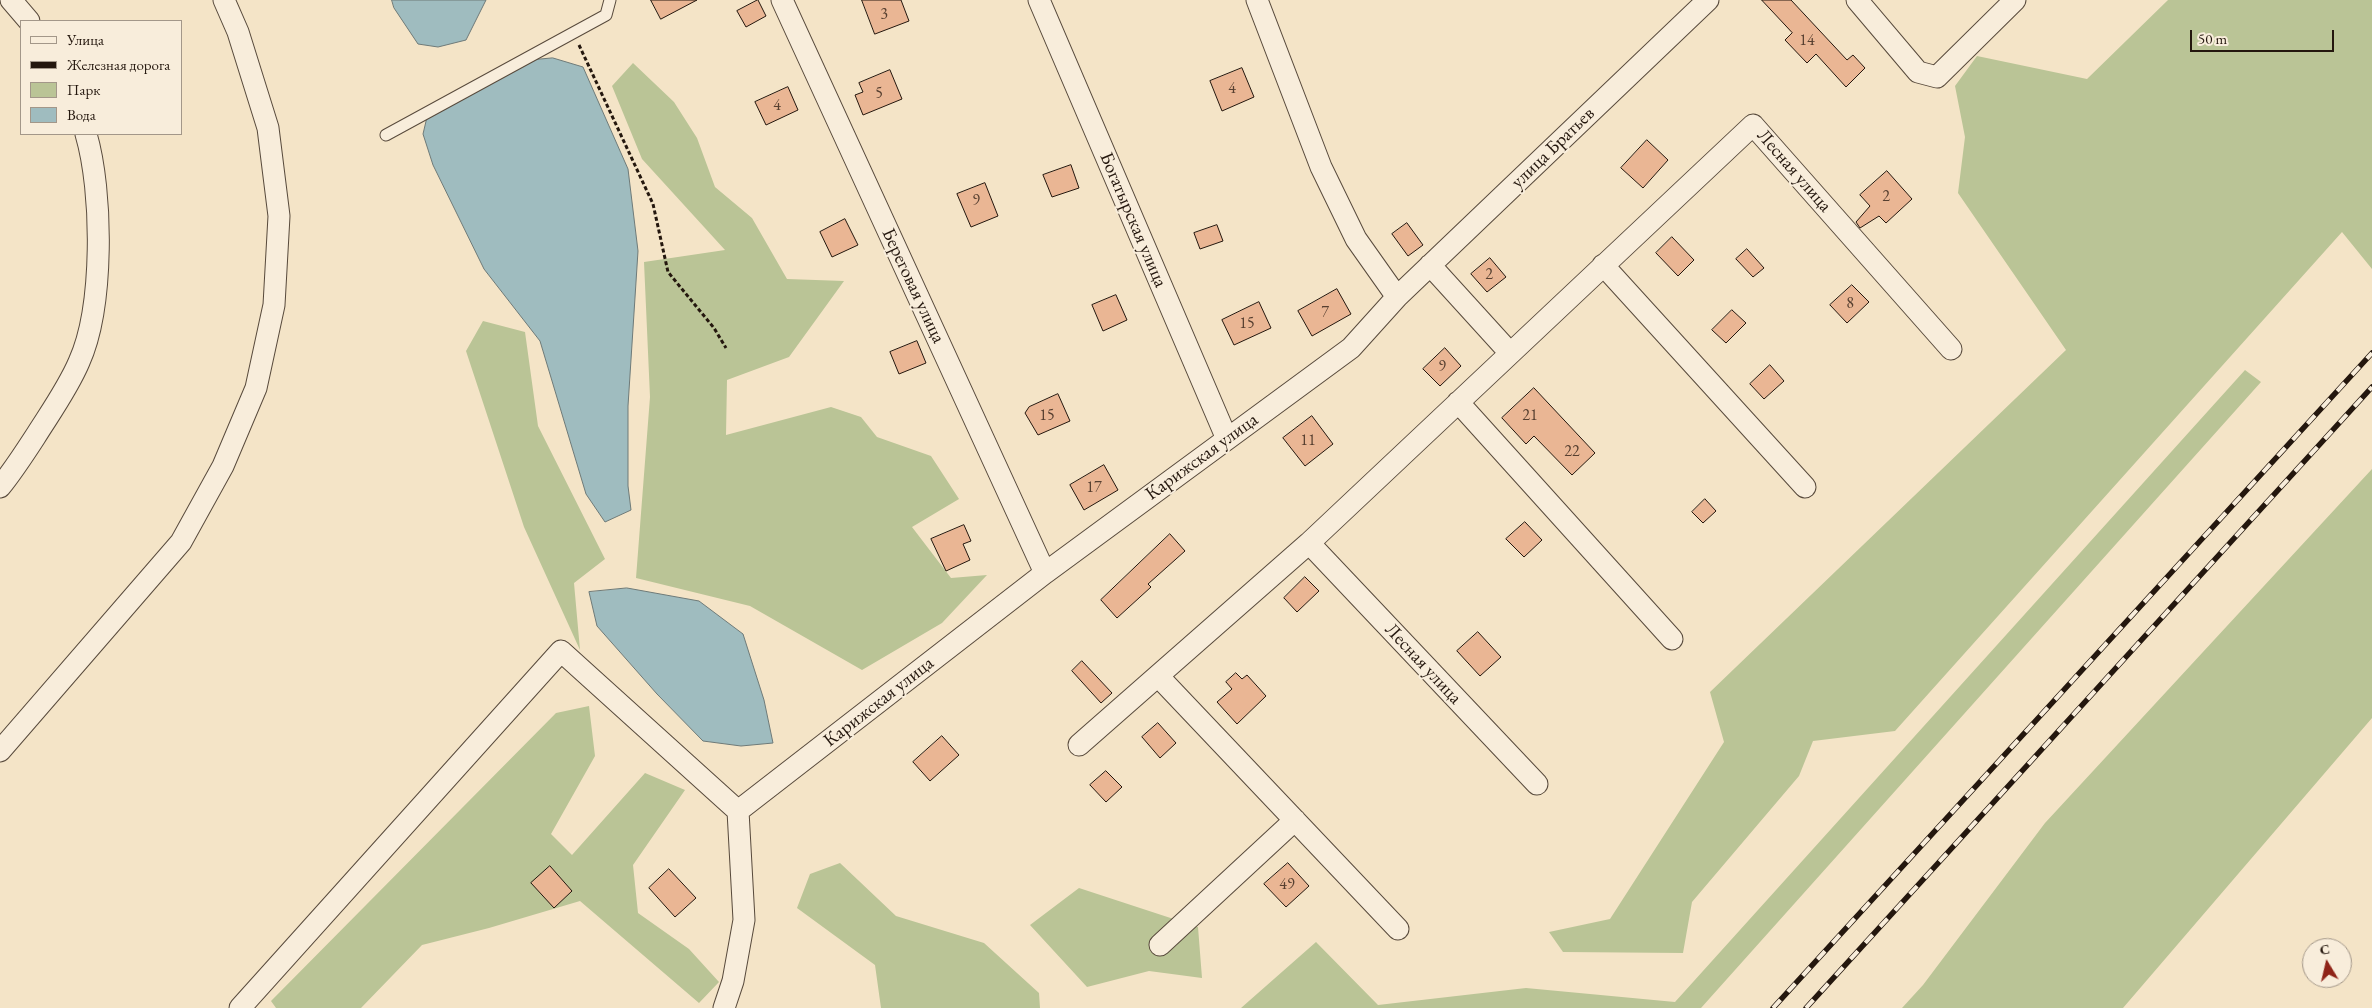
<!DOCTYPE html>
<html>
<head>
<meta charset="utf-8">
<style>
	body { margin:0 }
	#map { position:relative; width:2372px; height:1008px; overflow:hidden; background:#f4e4c7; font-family:"EB Garamond",serif }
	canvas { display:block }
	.legend { position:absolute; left:20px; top:20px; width:162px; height:115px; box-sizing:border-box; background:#f8eddb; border:1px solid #a39789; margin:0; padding:6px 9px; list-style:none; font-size:15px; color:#24170e }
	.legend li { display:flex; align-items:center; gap:10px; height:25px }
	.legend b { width:25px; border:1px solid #a39789 }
	.north { position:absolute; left:2302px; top:938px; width:50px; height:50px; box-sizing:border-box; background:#f8eddb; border:1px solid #a39789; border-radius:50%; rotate:351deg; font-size:14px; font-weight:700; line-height:20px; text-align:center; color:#24170e }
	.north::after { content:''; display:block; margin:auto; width:18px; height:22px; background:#8f2418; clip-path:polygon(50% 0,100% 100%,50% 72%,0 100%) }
	.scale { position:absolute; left:2190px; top:30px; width:144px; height:22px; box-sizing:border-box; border:2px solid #24170e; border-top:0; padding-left:6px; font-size:15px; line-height:18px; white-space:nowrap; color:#24170e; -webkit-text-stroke:4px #f8eddb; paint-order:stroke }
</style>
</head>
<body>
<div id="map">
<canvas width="2372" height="1008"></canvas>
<ul class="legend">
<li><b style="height:6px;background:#f8eddb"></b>Улица</li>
<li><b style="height:6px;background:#24170e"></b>Железная дорога</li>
<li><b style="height:14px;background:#bac496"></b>Парк</li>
<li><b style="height:14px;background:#9fbcbf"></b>Вода</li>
</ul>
<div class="north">С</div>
<div class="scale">50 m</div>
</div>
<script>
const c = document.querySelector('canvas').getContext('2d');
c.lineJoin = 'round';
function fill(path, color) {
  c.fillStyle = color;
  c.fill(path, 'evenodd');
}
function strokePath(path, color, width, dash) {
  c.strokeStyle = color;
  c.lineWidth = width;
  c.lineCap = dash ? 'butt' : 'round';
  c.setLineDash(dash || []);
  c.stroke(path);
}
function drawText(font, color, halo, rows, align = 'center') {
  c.font = font + ' "EB Garamond",serif';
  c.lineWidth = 4;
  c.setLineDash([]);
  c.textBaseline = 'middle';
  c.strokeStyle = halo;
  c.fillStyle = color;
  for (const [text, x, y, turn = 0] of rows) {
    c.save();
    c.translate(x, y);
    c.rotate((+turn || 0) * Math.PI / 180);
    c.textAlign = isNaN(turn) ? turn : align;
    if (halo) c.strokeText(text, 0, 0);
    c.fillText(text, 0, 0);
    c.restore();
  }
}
const green = new Path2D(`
	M2168,0H2372V269L2342,232L1895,731L1813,741L1799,776L1692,902L1683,953L1563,952L1549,932L1610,919L1724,742L1710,692L2066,350L1958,193L1965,137L1955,86L1977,56L2087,79Z
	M633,63L674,102L697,138L715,187L752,218L787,279L844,281L789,357L727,380L726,435L831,407L861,417L877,437L931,456L959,499L912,527L951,578L987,575L942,623L862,670L750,606L636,578L650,397L644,262L725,250L642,159L612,86Z
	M483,321L525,332L538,426L605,559L574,583L580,650L524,527L466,351Z
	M2245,370L2261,382L1701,1008H1241L1316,942L1378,1005L1526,988L1675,1002Z
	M2372,469V718L2123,1008H1902L1923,985L2045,823Z
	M589,706L595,756L551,834L572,855L645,773L685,790L633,865L638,913L689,949L719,982L699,1003L580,901L489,928L422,945L361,1008H276L271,1001L556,713Z
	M840,863L896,916L984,943L1039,993L1040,1008H881L875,965L797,908L810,874Z
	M1079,888L1198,927L1202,978L1149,971L1087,987L1030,925Z`);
const water = new Path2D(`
	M392,0H486L466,40L438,47L418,44L394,8Z
	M553,58L583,67L628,169L638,251L628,406V486L631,510L605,522L586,494L540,341L484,269L433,165L423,134L427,117L520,61Z
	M627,588L699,601L743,634L764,700L773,743L741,746L703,741L657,694L597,626L589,592Z`);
const building = new Path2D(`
	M651,0H697L661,19Z
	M758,0L766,16L746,27L737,11Z
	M862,0H901L909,21L875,34Z
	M1762,0H1791L1847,60L1853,55L1865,68L1846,87L1816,54L1807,63L1785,40L1792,33Z
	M1242,68L1254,97L1222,111L1210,81Z
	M890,70L902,99L863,115L855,95L863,92L859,83Z
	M788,87L798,110L766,125L755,102Z
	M1647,140L1668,160L1643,188L1621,168Z
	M1071,165L1079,188L1052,197L1043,175Z
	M1887,171L1912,199L1886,223L1879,216L1860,228L1856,222L1870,206L1860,195Z
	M985,183L998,216L971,227L957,194Z
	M845,219L858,245L832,257L820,232Z
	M1407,223L1423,245L1408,256L1392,234Z
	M1217,225L1223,241L1200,249L1194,233Z
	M1672,237L1694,260L1678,276L1656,253Z
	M1747,249L1764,268L1753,277L1736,259Z
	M1490,258L1506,277L1487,292L1471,274Z
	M1852,285L1869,302L1847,323L1830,305Z
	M1337,289L1351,314L1312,336L1298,311Z
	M1116,295L1127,320L1103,331L1092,305Z
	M1259,302L1271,328L1234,345L1222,320Z
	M1732,310L1746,323L1726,343L1712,330Z
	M917,341L926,363L899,374L890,352Z
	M1445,348L1461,366L1440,386L1423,369Z
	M1770,365L1784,381L1764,399L1750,384Z
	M1534,388L1595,453L1572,475L1534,436L1526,444L1502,418Z
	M1058,394L1070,421L1038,435L1025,413L1029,407Z
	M1312,416L1333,444L1305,466L1283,438Z
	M1104,465L1118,490L1084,510L1070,485Z
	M1705,499L1716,511L1703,523L1692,512Z
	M1525,522L1542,540L1524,557L1506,539Z
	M964,525L971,541L963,544L970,560L946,571L931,539Z
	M1170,534L1185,551L1148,584L1151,587L1117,618L1101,600Z
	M1305,577L1319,591L1297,612L1284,598Z
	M1478,632L1501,657L1480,676L1457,651Z
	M1082,661L1112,693L1101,703L1072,671Z
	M1236,673L1242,679L1247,675L1266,696L1237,724L1217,702L1232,689L1226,682Z
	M1158,723L1176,743L1160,758L1142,737Z
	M942,736L959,755L930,781L913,762Z
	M1106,771L1122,787L1106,802L1090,785Z
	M1288,863L1309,886L1286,907L1264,884Z
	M550,866L572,891L554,908L531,883Z
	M669,869L696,898L675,917L649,888Z`);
const path = new Path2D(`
	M579,45L653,204L668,272L714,328L726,348`);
const lane = new Path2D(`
	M386,135L606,15L610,0`);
const street = new Path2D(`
	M11,0L29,21
	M782,0L1045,573
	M1039,0L1227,439
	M1857,0L1918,72L1937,77L2015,0
	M1430,265L1510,353
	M1603,265L1805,487
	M1397,297L1708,0
	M1458,402L1672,639
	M0,487C13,471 24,454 35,437C50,413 68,388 79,362C104,307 103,192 86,134
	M1309,543L1537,784
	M1158,676L1398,929
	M1079,745L1309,543L1753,125L1951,349
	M0,751L181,542L223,466L256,388L274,305L279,216L268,128L238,32L224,0
	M738,811L1045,573L1351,348L1397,297L1356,239L1321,167L1257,0
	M1160,945L1295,820
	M240,1008L561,651L738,811L744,920L733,981L724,1008`);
const rail = new Path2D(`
	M1773,1008L2372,353
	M1806,1008L2372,387`);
const numberNames = [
	["3",884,15],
	["14",1807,41],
	["4",1232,89],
	["5",879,94],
	["4",777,106],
	["2",1886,197],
	["9",976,201],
	["2",1489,275],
	["8",1850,304],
	["7",1325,313],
	["15",1247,324],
	["9",1442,367],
	["15",1047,416],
	["21",1530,416],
	["11",1308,441],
	["22",1572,452],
	["17",1094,488],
	["49",1287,885]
];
const streetNames = [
	["улица Братьев",1553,148,-44],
	["Лесная улица",1794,171,49],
	["Богатырская улица",1133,220,67],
	["Береговая улица",913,286,65],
	["Карижская улица",1202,457,-36],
	["Лесная улица",1423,664,47],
	["Карижская улица",879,702,-38]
];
fill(green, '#bac496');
fill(water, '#9fbcbf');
strokePath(water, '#6e7a78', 1);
fill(building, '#eab694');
strokePath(building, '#24170e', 1);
strokePath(lane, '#584a3c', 13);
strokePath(street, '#584a3c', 23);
strokePath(path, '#24170e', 3, [4, 2.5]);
strokePath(lane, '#f8eddb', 11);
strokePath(street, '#f8eddb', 21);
strokePath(rail, '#24170e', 5.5);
strokePath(rail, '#f8eddb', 4, [11]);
drawText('16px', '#563f30', null, numberNames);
drawText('19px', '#24170e', '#f8eddb', streetNames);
</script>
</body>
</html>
